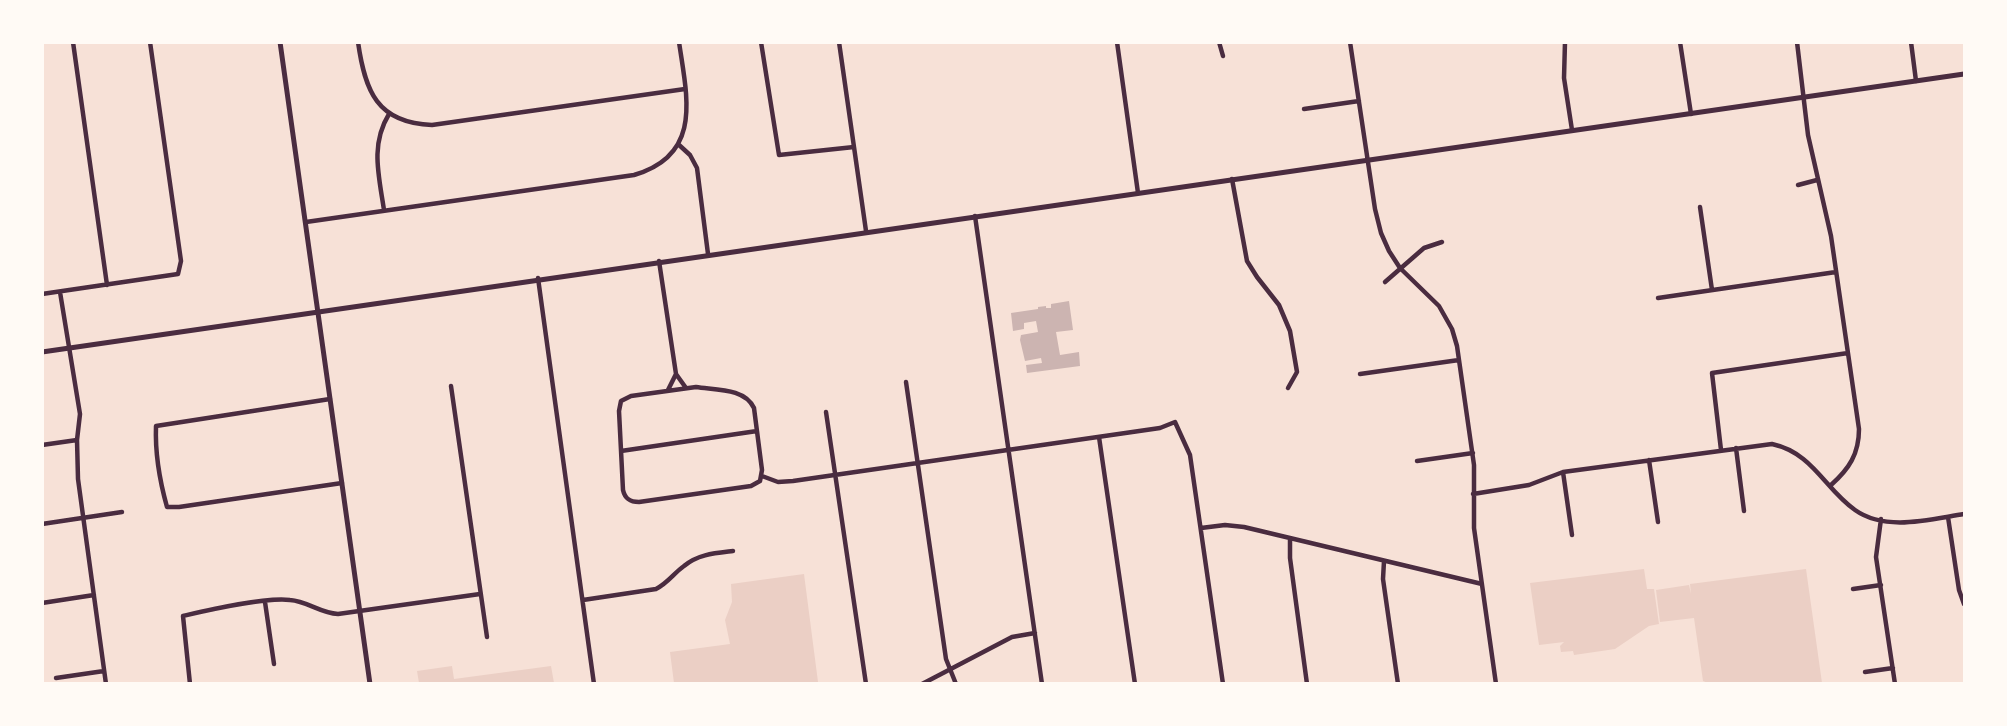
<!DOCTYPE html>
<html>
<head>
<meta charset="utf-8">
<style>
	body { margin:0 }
	#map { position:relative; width:2007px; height:726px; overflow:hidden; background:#f7e1d7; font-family:Raleway,sans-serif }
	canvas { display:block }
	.frame { position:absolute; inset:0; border:44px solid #fffaf5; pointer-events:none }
</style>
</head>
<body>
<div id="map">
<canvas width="2007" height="726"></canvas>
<div class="frame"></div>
</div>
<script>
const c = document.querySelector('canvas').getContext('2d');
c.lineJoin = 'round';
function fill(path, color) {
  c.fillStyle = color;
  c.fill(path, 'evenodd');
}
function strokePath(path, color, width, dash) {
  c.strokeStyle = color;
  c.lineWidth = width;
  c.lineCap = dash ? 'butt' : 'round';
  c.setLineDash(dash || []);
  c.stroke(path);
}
const green = new Path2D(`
	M1644,569L1647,589H1654L1659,624L1649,626L1615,649L1574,655L1573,651L1561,652L1560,646L1564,642L1539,645L1530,583Z
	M1806,569L1822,683H1708L1703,681L1694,618L1660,622L1656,590L1689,585L1691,594L1690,584Z
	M804,574L818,682L674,683L670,652L730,644L725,620L732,602L731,584Z
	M452,666L454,679L551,666L554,683H419L417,671Z`);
const building = new Path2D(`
	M1069,301L1073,330L1056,332L1060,355L1079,352L1080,366L1027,373L1026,365L1042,363L1041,358L1025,361L1020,340L1021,335L1038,332L1036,321L1024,323V329L1013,331L1011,313L1038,309V307L1046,306V308H1051V304Z`);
const minor = new Path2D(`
	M73,42L107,285
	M358,42C365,91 377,123 432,125L685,89
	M761,42L779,155L854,147
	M839,42L866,231
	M1117,42L1138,193
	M1219,42L1223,56
	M1350,42L1375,209L1381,233L1389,251L1400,268L1439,306L1452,329L1457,346L1474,465V528L1496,684
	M1565,42L1564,78L1572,130
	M1680,42L1691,114
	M1797,42L1808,135L1831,236L1859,429C1859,454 1849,469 1831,485
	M1911,42L1916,81
	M1304,109L1359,101
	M678,144L690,155L697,168L708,254
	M1232,179L1247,261L1257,277L1279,305L1290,331L1297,372L1288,388
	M1798,185L1817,180
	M1700,207L1712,290
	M384,210C379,176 370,145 389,114
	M975,216L1042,684
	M306,222L634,175C703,155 687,97 679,42
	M659,261L676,374L686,388
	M538,278L594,684
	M1385,282L1424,248L1442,242
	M60,292L80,414L77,440L78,479L106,684
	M42,294L178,274L181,261L150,42
	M1658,298L1836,272
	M1360,374L1459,360
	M906,382L946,659L956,684
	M451,386L487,637
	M696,387C716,390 745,388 754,408L762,470L760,481L751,486L639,502C630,502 625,499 623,490L619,411L621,401L631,396Z
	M668,390L676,374
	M330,399L156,426C155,452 160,482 167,507H179L342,483
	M826,412L866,684
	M1099,437L1135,684
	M42,445L77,440
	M1736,448L1744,511
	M1721,450L1712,373L1848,353
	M621,451L757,431
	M1649,460L1658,522
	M1417,461L1473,453
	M1563,472L1572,535
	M762,476L778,482L793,481L1160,428L1175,422L1190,455L1223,684
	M1473,494L1529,485L1563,472L1772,444C1813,453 1824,488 1855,510C1886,532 1931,519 1964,514
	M1948,517L1959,590L1964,604
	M1881,519L1876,557L1895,684
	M42,524L122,512
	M1201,528L1225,525L1244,527L1482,584
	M1290,538V558L1307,684
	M1384,561L1383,579L1398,684
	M1853,589L1881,585
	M583,600L656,589C668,583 674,573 684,566C698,554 716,553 733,551
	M265,602L274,664
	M42,603L94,595
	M1865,672L1893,668
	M56,678L104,671
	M190,684L183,616C209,610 264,597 290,600C307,601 320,613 338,614L480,594
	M922,684L1012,637L1035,633`);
const tertiary = new Path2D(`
	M280,42L370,684
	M42,352L1964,74`);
fill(green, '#ebcfc5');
fill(building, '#ccb4b1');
strokePath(minor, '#4a2c40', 4.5);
strokePath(tertiary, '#4a2c40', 5);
</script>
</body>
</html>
